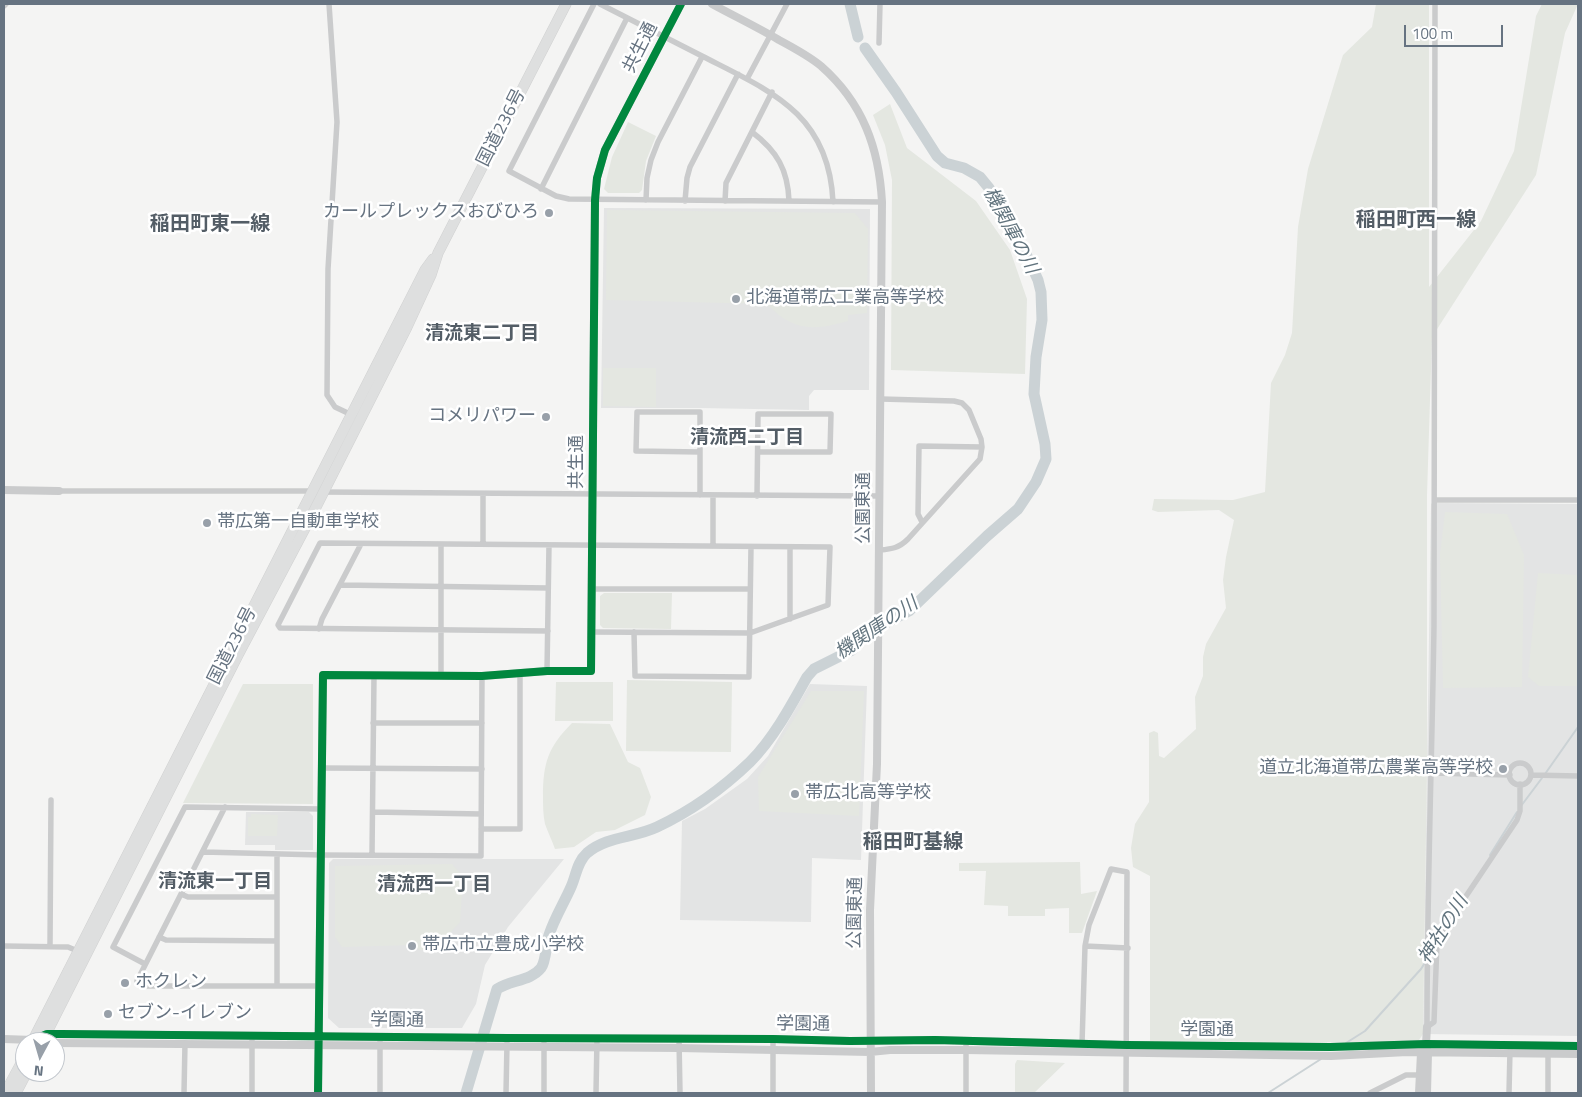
<!DOCTYPE html>
<html>
<head>
<meta charset="utf-8">
<style>
	body { margin:0 }
	#map { position:relative; width:1582px; height:1097px; overflow:hidden; background:#f4f4f3; font-family:"Titillium Web",sans-serif }
	canvas { display:block }
	.frame { position:absolute; inset:0; border:5px solid #667381; pointer-events:none }
	.north { position:absolute; left:15px; top:1032px; width:50px; height:50px; box-sizing:border-box; background:#fff; border:1px solid #c2c7cd; border-radius:50%; rotate:186deg; font-size:14px; font-weight:700; line-height:20px; text-align:center; color:#667381 }
	.north::after { content:''; display:block; margin:auto; width:18px; height:22px; background:#98a0a9; clip-path:polygon(50% 0,100% 100%,50% 72%,0 100%) }
	.scale { position:absolute; left:1404px; top:25px; width:99px; height:22px; box-sizing:border-box; border:2px solid #667381; border-top:0; padding-left:6px; font-size:15px; line-height:18px; white-space:nowrap; color:#667381; -webkit-text-stroke:4px #fff; paint-order:stroke }
</style>
</head>
<body>
<div id="map">
<canvas width="1582" height="1097"></canvas>
<div class="frame"></div>
<div class="north">N</div>
<div class="scale">100 m</div>
</div>
<script>
const c = document.querySelector('canvas').getContext('2d');
c.lineJoin = 'round';
function fill(path, color) {
  c.fillStyle = color;
  c.fill(path, 'evenodd');
}
function strokePath(path, color, width, dash) {
  c.strokeStyle = color;
  c.lineWidth = width;
  c.lineCap = dash ? 'butt' : 'round';
  c.setLineDash(dash || []);
  c.stroke(path);
}
function drawText(font, color, halo, rows, align = 'center') {
  c.font = font + ' "Titillium Web","Noto Sans JP",sans-serif';
  c.lineWidth = 5;
  c.setLineDash([]);
  c.textBaseline = 'middle';
  c.strokeStyle = halo;
  c.fillStyle = color;
  for (const [text, x, y, turn = 0] of rows) {
    c.save();
    c.translate(x, y);
    c.rotate((+turn || 0) * Math.PI / 180);
    c.textAlign = isNaN(turn) ? turn : align;
    if (halo) c.strokeText(text, 0, 0);
    c.fillText(text, 0, 0);
    c.restore();
  }
}
const built = new Path2D(`
	M604,208L870,209L869,390H814L809,396V410L700,408H601Z
	M1433,503L1578,504V1036L1423,1034L1431,504Z
	M810,684L867,686L861,860L812,858L811,922L680,920L682,821L705,809L747,779L768,756Z
	M246,812H309L313,816V850H275V845H245Z
	M333,859H564L508,927L485,965L476,1004L462,1028H339L328,1018L329,863Z`);
const green = new Path2D(`
	M1376,4H1429V287L1481,221L1514,151L1536,16L1542,4H1578L1565,33L1536,175L1432,337L1427,495V768L1423,1034L1417,1043L1150,1041V876L1133,867L1131,848L1135,824L1149,802V733L1154,731L1158,733L1159,756L1164,758L1196,729L1195,697L1203,676V657L1206,644L1226,608L1223,580L1226,557L1234,520L1219,510L1158,512L1152,510L1154,499L1233,500L1265,492L1271,383L1285,355L1292,333L1298,227L1308,169L1343,55L1372,27Z
	M890,104L907,148L976,201L1010,250L1027,299L1025,374L891,370L892,180L885,145L873,115Z
	M628,122L656,136L646,161L642,190L639,193H608L604,189L612,157Z
	M607,210L855,213L868,229L867,313L848,315V321C814,331 792,331 767,304L606,300Z
	M603,368H656V407L603,406Z
	M1445,512L1507,514L1524,555L1522,687L1443,688L1440,555Z
	M1538,573L1578,575V686H1539L1528,677Z
	M604,593H672L671,629L603,628L600,625V596Z
	M627,680L732,682L731,752L626,751Z
	M556,682H613V721H555Z
	M243,684H313V804L183,803Z
	M811,691H864L859,816L759,811L758,777Z
	M572,723L610,724L628,762L640,768L651,797L645,815L615,830L596,832L574,847L555,849C552,841 548,832 545,824C543,815 543,805 543,797C543,763 548,747 572,723Z
	M251,814L278,815L277,836H248V817H251Z
	M1080,862L1081,894L1097,891L1082,933H1069V908L1045,909V916H1008V906L984,905L986,871H959V863Z
	M452,864L463,876L460,922L435,950H419L414,945L342,947L335,937V866Z
	M1017,1060L1065,1063L1034,1093H1015V1064Z`);
const stream = new Path2D(`
	M1545,774L1578,727
	M1521,806L1542,778
	M1490,855L1517,812
	M1429,955L1435,946
	M1346,1043L1365,1031L1421,969L1426,961
	M1268,1093L1321,1059`);
const river = new Path2D(`
	M850,4L858,37
	M466,1093L497,989C510,980 531,981 541,968C546,962 546,944 549,935C554,919 564,903 571,887C576,876 577,862 587,853C607,836 634,838 657,827C691,811 723,788 750,762C773,739 791,706 807,677L814,669L852,650L865,634L909,611L987,536L1018,509L1036,482L1046,459L1045,444L1034,394L1036,357L1042,320L1041,292L1038,280L1026,254L989,188L980,177L964,168L945,163L937,156L896,92L865,48`);
const minor = new Path2D(`
	M329,4L337,122L328,269L327,395L335,407L354,416
	M594,4L509,171L556,196L569,199L882,202
	M600,4C634,21 668,39 702,56C770,91 829,113 833,202
	M4,6L6,4
	M879,43L880,4
	M747,79L787,4
	M752,132C777,151 788,170 789,201
	M541,189L627,18
	M646,200L647,178L651,160L658,142L702,57
	M685,201L687,178L690,167L738,74
	M725,201L726,183L772,92
	M59,491H313
	M322,492L880,496
	M700,495V412H637L636,451L700,452
	M757,496L758,414H831L830,452H758
	M1435,500H1578
	M922,522L918,514L919,446L982,447
	M483,544V494
	M713,546V495
	M880,550C892,549 899,548 908,539L980,459L982,447L981,439L969,410L962,403L954,401L881,399
	M341,585L548,588
	M592,589H750
	M790,619V547
	M319,629L322,619L361,544
	M548,631L280,628L278,625L320,543L830,547L828,605L750,633L592,632
	M634,632L635,676L749,677L751,547
	M547,671L549,545
	M441,676V544
	M373,723H482
	M1509 774a11 11 0 1 1 22 0a11 11 0 1 1-22 0Z
	M322,768L482,769
	M1432,773L1510,775
	M1531,775L1578,776
	M225,807L137,981L146,986H320
	M373,812L481,814
	M481,829H520V673
	M203,852L321,855L481,856L482,676
	M372,854L374,676
	M181,894L188,897H277
	M159,937L166,940L277,941
	M4,946L68,947L80,952
	M50,946L51,800
	M1085,946L1128,948
	M145,964L113,947L185,807L321,809
	M277,986V854
	M1427,1027C1427,893 1432,759 1434,626C1436,418 1435,211 1435,4
	M1427,1027L1434,1022L1437,943L1440,935L1517,820L1520,811V784
	M679,1039L680,1093
	M773,1039V1093
	M966,1040V1093
	M1082,1044L1085,946L1089,925L1111,869L1127,872L1126,1093
	M184,1093L185,1043
	M252,1093V1035
	M380,1093V1036
	M506,1093L507,1043
	M544,1093V1043
	M596,1093L597,1038
	M1370,1093L1406,1075H1423
	M1509,1093L1510,1050
	M1548,1093V1050`);
const tertiary = new Path2D(`
	M712,4C734,16 757,27 779,40C794,48 809,56 821,66C863,103 879,148 882,202L877,764L870,910L871,1093
	M4,490L59,491
	M1427,1027L1426,1044L1428,1053L1427,1093
	M43,1035L61,1034L507,1038L773,1039L850,1041L935,1040L1127,1045L1330,1047L1426,1044L1578,1046
	M4,1039L33,1040L37,1041
	M55,1043L679,1048L870,1052L890,1050H966L1331,1056L1407,1052L1578,1054
	M318,1093L323,675L482,676L547,671H591L595,200L597,178L605,150L681,4
	M1419,1093L1421,1053L1423,1048`);
const trunk = new Path2D(`
	M32,1042L425,270L433,259
	M42,1042L238,655L311,517L407,327L431,275L438,253L566,4
	M5,1093L25,1056
	M16,1093L27,1072`);
const cycleway = new Path2D(`
	M33,1040L47,1034H61L507,1038L773,1039L850,1041L935,1040L1127,1045L1330,1047L1426,1044L1578,1046
	M318,1093L323,675L482,676L547,671H591L595,200L597,178L605,150L681,4`);
const markers = [
	[549,213,5,"#98a0a9"],
	[736,299,5,"#98a0a9"],
	[546,417,5,"#98a0a9"],
	[207,523,5,"#98a0a9"],
	[1503,769,5,"#98a0a9"],
	[795,794,5,"#98a0a9"],
	[412,946,5,"#98a0a9"],
	[125,983,5,"#98a0a9"],
	[108,1014,5,"#98a0a9"]
];
const streetNames = [
	["共生通",641,48,-63],
	["国道236号",502,128,-63],
	["共生通",578,462,-90],
	["公園東通",865,508,-90],
	["国道236号",233,646,-63],
	["公園東通",856,913,-89],
	["学園通",397,1021,1],
	["学園通",803,1025,1],
	["学園通",1207,1031]
];
const poiNames = [
	["カールプレックスおびひろ",539,213,"right"],
	["北海道帯広工業高等学校",746,299],
	["コメリパワー",536,417,"right"],
	["帯広第一自動車学校",217,523],
	["道立北海道帯広農業高等学校",1493,769,"right"],
	["帯広北高等学校",805,794],
	["帯広市立豊成小学校",422,946],
	["ホクレン",135,983],
	["セブン-イレブン",118,1014]
];
const waterNames = [
	["機関庫の川",1010,231,62],
	["機関庫の川",877,629,-34],
	["神社の川",1444,930,-58]
];
const neighbourhoodNames = [
	["清流東二丁目",482,334],
	["清流西二丁目",747,438],
	["清流東一丁目",215,882],
	["清流西一丁目",434,885]
];
const quarterNames = [
	["稲田町西一線",1416,221],
	["稲田町東一線",210,225],
	["稲田町基線",913,843]
];
fill(built, '#e3e4e4');
fill(green, '#e4e7e1');
strokePath(stream, '#cbd2d5', 2);
strokePath(river, '#cbd2d5', 11);
strokePath(trunk, '#d0d1d1', 11);
strokePath(minor, '#cacbcc', 5.5);
strokePath(tertiary, '#cacbcc', 8);
strokePath(trunk, '#dedfdf', 10);
strokePath(cycleway, '#00873e', 8);
for (const [x, y, r, color] of markers) {
  const dot = new Path2D();
  dot.arc(x, y, r, 0, 2 * Math.PI);
  c.fillStyle = color;
  c.fill(dot);
  strokePath(dot, '#fff', 2);
}
drawText('18px', '#667381', '#fff', streetNames);
drawText('18px', '#667381', '#fff', poiNames, 'left');
drawText('italic 19px', '#62747e', '#fff', waterNames);
drawText('bold 19px', '#535d66', '#fff', neighbourhoodNames);
drawText('bold 20px', '#535d66', '#fff', quarterNames);
</script>
</body>
</html>
